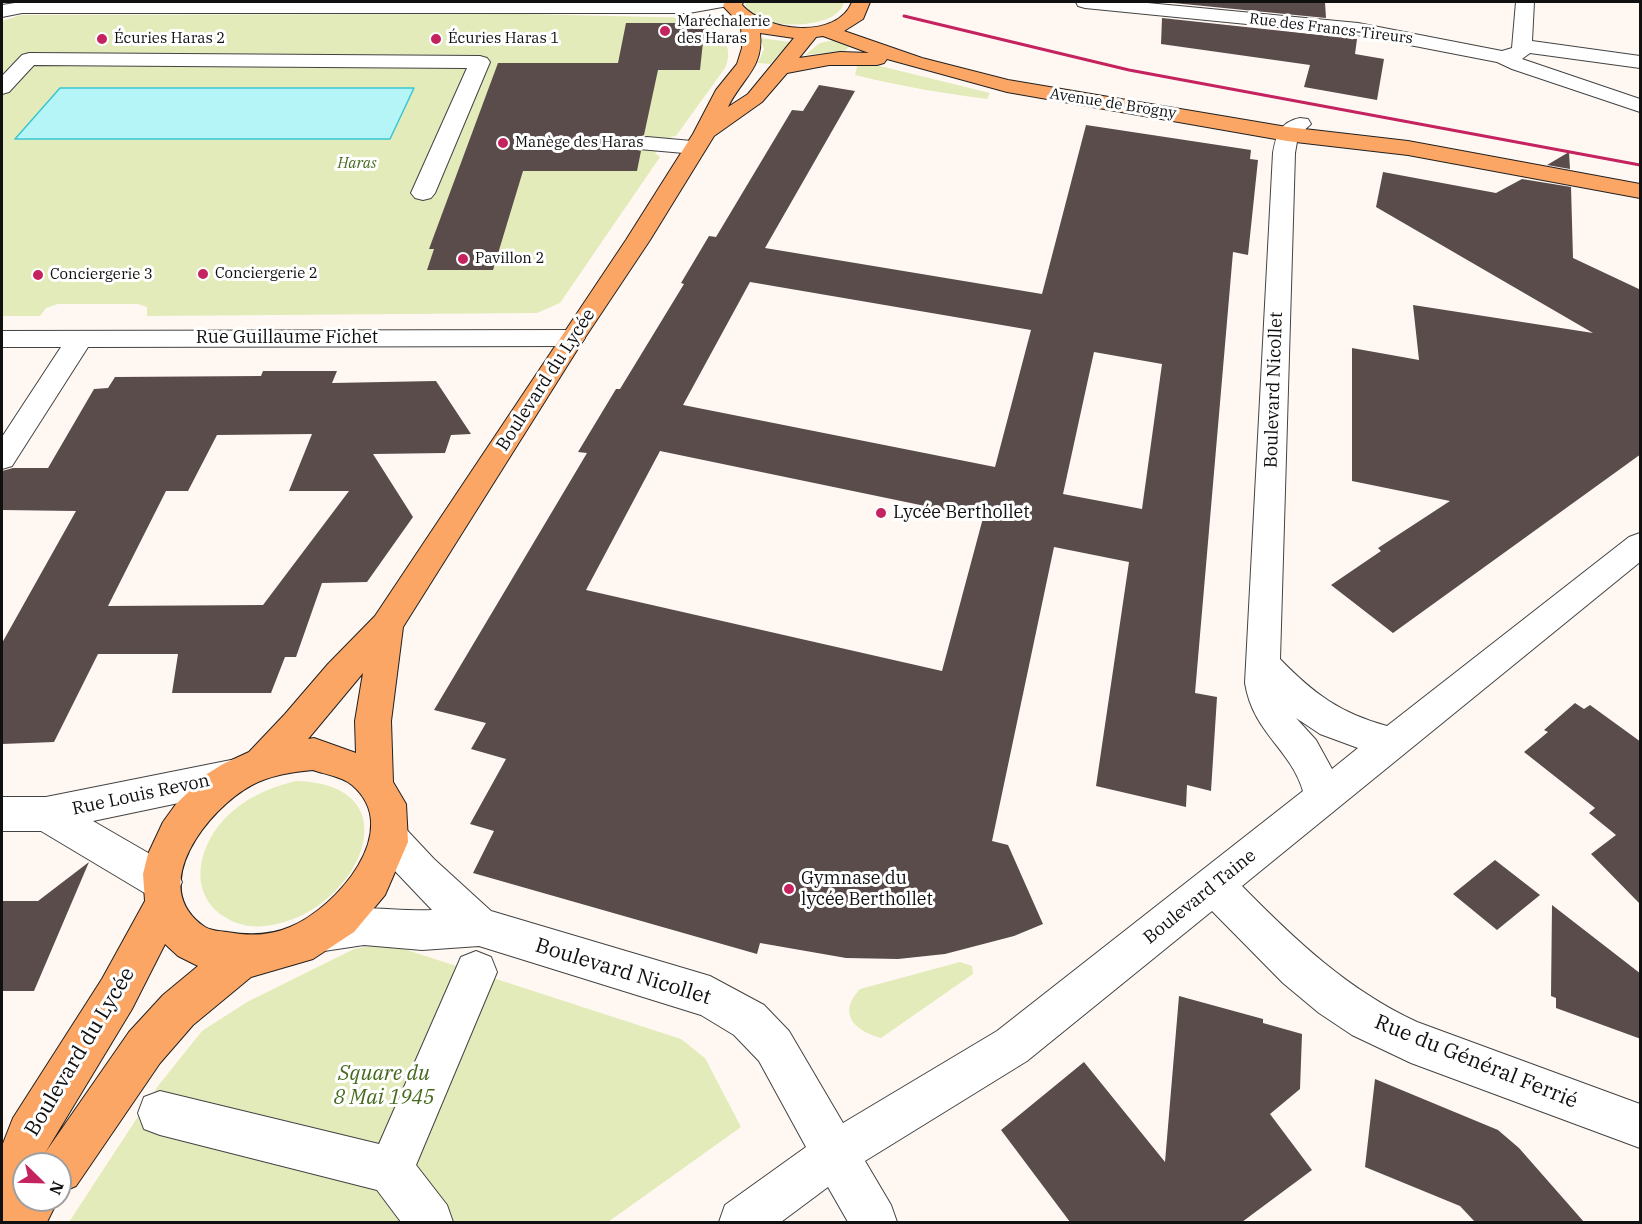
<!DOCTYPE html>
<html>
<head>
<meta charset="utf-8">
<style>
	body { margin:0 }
	#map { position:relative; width:1642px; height:1224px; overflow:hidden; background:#fff8f2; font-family:"IBM Plex Serif",serif }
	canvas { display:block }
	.frame { position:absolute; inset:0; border:3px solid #101010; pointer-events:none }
	.north { position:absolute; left:12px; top:1152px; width:60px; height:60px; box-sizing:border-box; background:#fff; border:2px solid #9f9f9f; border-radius:50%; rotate:113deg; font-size:16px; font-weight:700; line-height:24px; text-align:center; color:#101010 }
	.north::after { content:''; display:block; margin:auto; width:21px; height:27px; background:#c5235f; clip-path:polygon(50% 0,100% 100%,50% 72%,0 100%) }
</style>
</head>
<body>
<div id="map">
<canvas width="1642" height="1224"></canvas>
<div class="frame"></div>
<div class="north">N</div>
</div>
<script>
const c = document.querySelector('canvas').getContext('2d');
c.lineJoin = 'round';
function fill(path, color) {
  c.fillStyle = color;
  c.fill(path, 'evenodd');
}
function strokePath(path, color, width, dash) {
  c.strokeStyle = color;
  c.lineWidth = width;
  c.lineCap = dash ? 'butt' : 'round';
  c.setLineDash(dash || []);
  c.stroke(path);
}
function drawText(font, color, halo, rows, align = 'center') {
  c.font = font + ' "IBM Plex Serif",serif';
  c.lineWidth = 6;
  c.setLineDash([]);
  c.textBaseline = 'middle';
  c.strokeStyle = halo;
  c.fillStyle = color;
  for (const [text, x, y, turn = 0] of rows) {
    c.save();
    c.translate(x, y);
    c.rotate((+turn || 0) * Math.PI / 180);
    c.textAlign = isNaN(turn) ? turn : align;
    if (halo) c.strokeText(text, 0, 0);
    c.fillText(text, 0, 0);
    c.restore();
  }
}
const green = new Path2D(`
	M745,2H844C839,32 748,32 745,2Z
	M524,14L699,18C718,29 736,45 725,68L676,136L671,137L655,153L660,157L560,303L537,313L147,316V307L138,304H58L46,308L40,316H2V21L21,15H40Z
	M760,38L790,42L770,64L758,63L764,49Z
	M834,40L852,44L845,51L805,55L820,43Z
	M858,62L872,64L990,93L987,99C942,93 899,86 855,75Z
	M296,781C414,784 361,906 277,924C264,927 250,928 237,923C182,902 196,841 234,810C253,794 273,787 296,781Z
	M370,946L404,949L681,1039L705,1058L741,1127L608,1222H69L158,1086L202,1031L247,1002L354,949Z
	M960,962L972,966L973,974L881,1038C854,1031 837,1013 860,989Z`);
const water = new Path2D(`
	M60,88H414L390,139H15Z`);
const building = new Path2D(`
	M1163,2H1325L1326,18Z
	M1162,18L1357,39L1355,54L1384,59L1377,100L1304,87L1310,65L1161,44Z
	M626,23H705L700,70H658L644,135L637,138L634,143L637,150L641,151L637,171H523L493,270H427L434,249H429L498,63H618Z
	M819,85L855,91L765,248L1042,294L1086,125L1251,150L1250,159L1258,160L1248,255L1233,252L1195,693L1217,697L1211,791L1187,785L1186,807L1096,786L1129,562L1054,547L992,841L1008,845L1043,924L1014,936L945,954L898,959L846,958L760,943L757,954L473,873L494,831L470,824L506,759L471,749L486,723L434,710L587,453L578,452L616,389H620L684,284L681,283L709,236L716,237L792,110L803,111ZM750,282L1031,330L995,467L683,405ZM1094,352L1162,364L1142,509L1063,494ZM660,451L983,518L942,671L586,590Z
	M1569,152L1570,169L1547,165Z
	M1383,172L1496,193L1522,179L1571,187L1573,258L1641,290V454L1393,633L1331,585L1381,551L1378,548L1450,501L1352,481V348L1419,360L1413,305L1593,333L1376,207Z
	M263,371H337L332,383L436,381L471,434L451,435L445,453L373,454L413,517L367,582L322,583L296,657H285L271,693H172L178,654H98L54,742L2,744V643L76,511L2,510V471L13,468H48L94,389L108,388L115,377L261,376ZM312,434L289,491H349L263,605L108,606L166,491H188L217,435Z
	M1575,703L1584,709L1590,705L1641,742V905L1591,854L1616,835L1589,813L1595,808L1524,752L1548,732L1544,730Z
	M1495,860L1540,895L1497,930L1453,894Z
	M89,862L34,991H2V901H38Z
	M1552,905L1641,974V1039L1556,1008V998L1551,996Z
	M1179,996L1263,1019V1023L1302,1034L1300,1089L1270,1114L1312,1170L1242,1222H1070L1001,1130L1084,1062L1165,1162Z
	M1375,1079L1498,1130L1519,1148L1584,1222H1475L1460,1206L1365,1167Z`);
const minor = new Path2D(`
	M21,2H730L728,6L689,13H22L2,17V5Z
	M1076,2H1137L1358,23L1502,51L1512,48L1516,2H1534L1532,41L1640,56V68L1530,53L1522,59L1640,99V112L1512,69L1497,62L1358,35L1085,8L1078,6Z
	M29,53L480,56L487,58L490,62L435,193L431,198L423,200L415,198L411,193L467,68L34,65L9,92L2,94V76L22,55Z
	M1300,118L1308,119L1311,124L1298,136L1295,153L1280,659C1314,694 1340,713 1387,726L1629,537L1640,533V562L1242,886C1295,940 1348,990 1417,1022L1640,1104V1148L1411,1063L1352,1035L1319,1013L1283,983L1212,911L1027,1061L865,1161L891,1205L897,1222H848L828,1187L781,1222H719L725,1205L806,1147L759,1061L734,1035L701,1015L479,946L422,950L364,945L324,951L310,945L304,931L310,917C350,901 390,912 432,910L376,851L371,839L376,827L390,821L404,827L434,859L491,911L710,976L764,1005L789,1031L843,1123L997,1031L1303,791C1290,748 1253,733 1245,683L1273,153C1276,135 1280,122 1300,118ZM1296,718L1320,734L1358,748L1332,769L1316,740Z
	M647,137L703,142L706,147L703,152L695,154L639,149L636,144L639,139Z
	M572,330L581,332L585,338L581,344L572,346L88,347L12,466L2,469V437L61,347H2V331Z
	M236,759L249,764L254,775L249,786L236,791L93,821L176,869L182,882L176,895L162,900L148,895L41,831H2V797H46Z
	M476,951L491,957L497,972L416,1165L447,1205L453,1222H401L377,1190L160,1135L144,1129L138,1113L144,1097L160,1091L379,1144L461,957Z`);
const major = new Path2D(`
	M725,2H743L742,5C766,32 837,40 852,2H870L863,19L844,31L922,58L1008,80L1287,127L1408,141L1640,184V198L1408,155L1287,141L1007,92L887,59L884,63L877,65H829L787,73L762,102L714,136L650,240L584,339L403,627L391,721L393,782L406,804L408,842L385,895L354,932L313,959L251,977L193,1025L160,1063L76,1186L60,1193V1164H24V1200H58L47,1222H2V1146L13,1118L102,979L145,901L143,874L148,854L163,822L176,804L207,774L223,764L249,752L285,714L328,664L375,616L626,240L693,134L716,90L737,64L742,48L741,25L723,6ZM760,33L794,38L748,94L728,107C742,78 764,68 760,33ZM823,36L869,53L840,52L799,58L816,37ZM363,673L355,721L356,753L314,738L308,739ZM313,770C324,774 343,777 352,785C405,830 336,908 290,927C269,936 249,936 227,932C220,931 212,931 205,927C145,887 209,808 252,785C271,775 292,772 313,770ZM165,944L178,956L198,966L163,995L129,1032L45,1153L132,1009Z`);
const rail = new Path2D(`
	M904,16L1129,70L1640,165`);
const markers = [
	[665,31,6,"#c5235f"],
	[102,39,6,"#c5235f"],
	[436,39,6,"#c5235f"],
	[503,143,6,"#c5235f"],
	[463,259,6,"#c5235f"],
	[203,274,6,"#c5235f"],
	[38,275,6,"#c5235f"],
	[881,513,6,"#c5235f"],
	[789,889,6,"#c5235f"]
];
const farPoinames = [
	["Maréchalerie",677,22],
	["des Haras",677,39],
	["Écuries Haras 2",114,39],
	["Écuries Haras 1",448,39],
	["Manège des Haras",515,143],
	["Pavillon 2",475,259],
	["Conciergerie 2",215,274],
	["Conciergerie 3",50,275]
];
const farStreetnames = [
	["Rue des Francs-Tireurs",1331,29,7],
	["Avenue de Brogny",1113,104,9]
];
const farParknames = [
	["Haras",357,164]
];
const streetNames = [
	["Rue Guillaume Fichet",287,338],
	["Boulevard du Lycée",546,380,-57],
	["Boulevard Nicollet",1274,390,-88],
	["Rue Louis Revon",141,795,-12],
	["Boulevard Taine",1200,897,-39]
];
const poiNames = [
	["Lycée Berthollet",893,513],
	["Gymnase du",801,879],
	["lycée Berthollet",801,900]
];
const nearStreetnames = [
	["Boulevard Nicollet",623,972,17],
	["Boulevard du Lycée",80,1052,-59],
	["Rue du Général Ferrié",1476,1062,22]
];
const nearParknames = [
	["Square du",384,1074],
	["8 Mai 1945",384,1098]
];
fill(green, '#e3ebba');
fill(water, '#b5f5f8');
strokePath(water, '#3ac6d1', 1.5);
fill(building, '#594c4b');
strokePath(minor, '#434343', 2);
strokePath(major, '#212121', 2);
fill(minor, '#fff');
fill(major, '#fca665');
strokePath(rail, '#c5235f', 3);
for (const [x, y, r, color] of markers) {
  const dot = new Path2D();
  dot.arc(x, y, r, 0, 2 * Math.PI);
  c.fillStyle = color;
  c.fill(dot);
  strokePath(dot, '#fff', 2);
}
drawText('15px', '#101010', '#fff', farPoinames, 'left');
drawText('15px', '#101010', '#fff', farStreetnames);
drawText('italic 15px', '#466a1d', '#fff', farParknames);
drawText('18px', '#101010', '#fff', streetNames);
drawText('18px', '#101010', '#fff', poiNames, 'left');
drawText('21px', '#101010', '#fff', nearStreetnames);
drawText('italic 21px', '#466a1d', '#fff', nearParknames);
</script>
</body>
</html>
